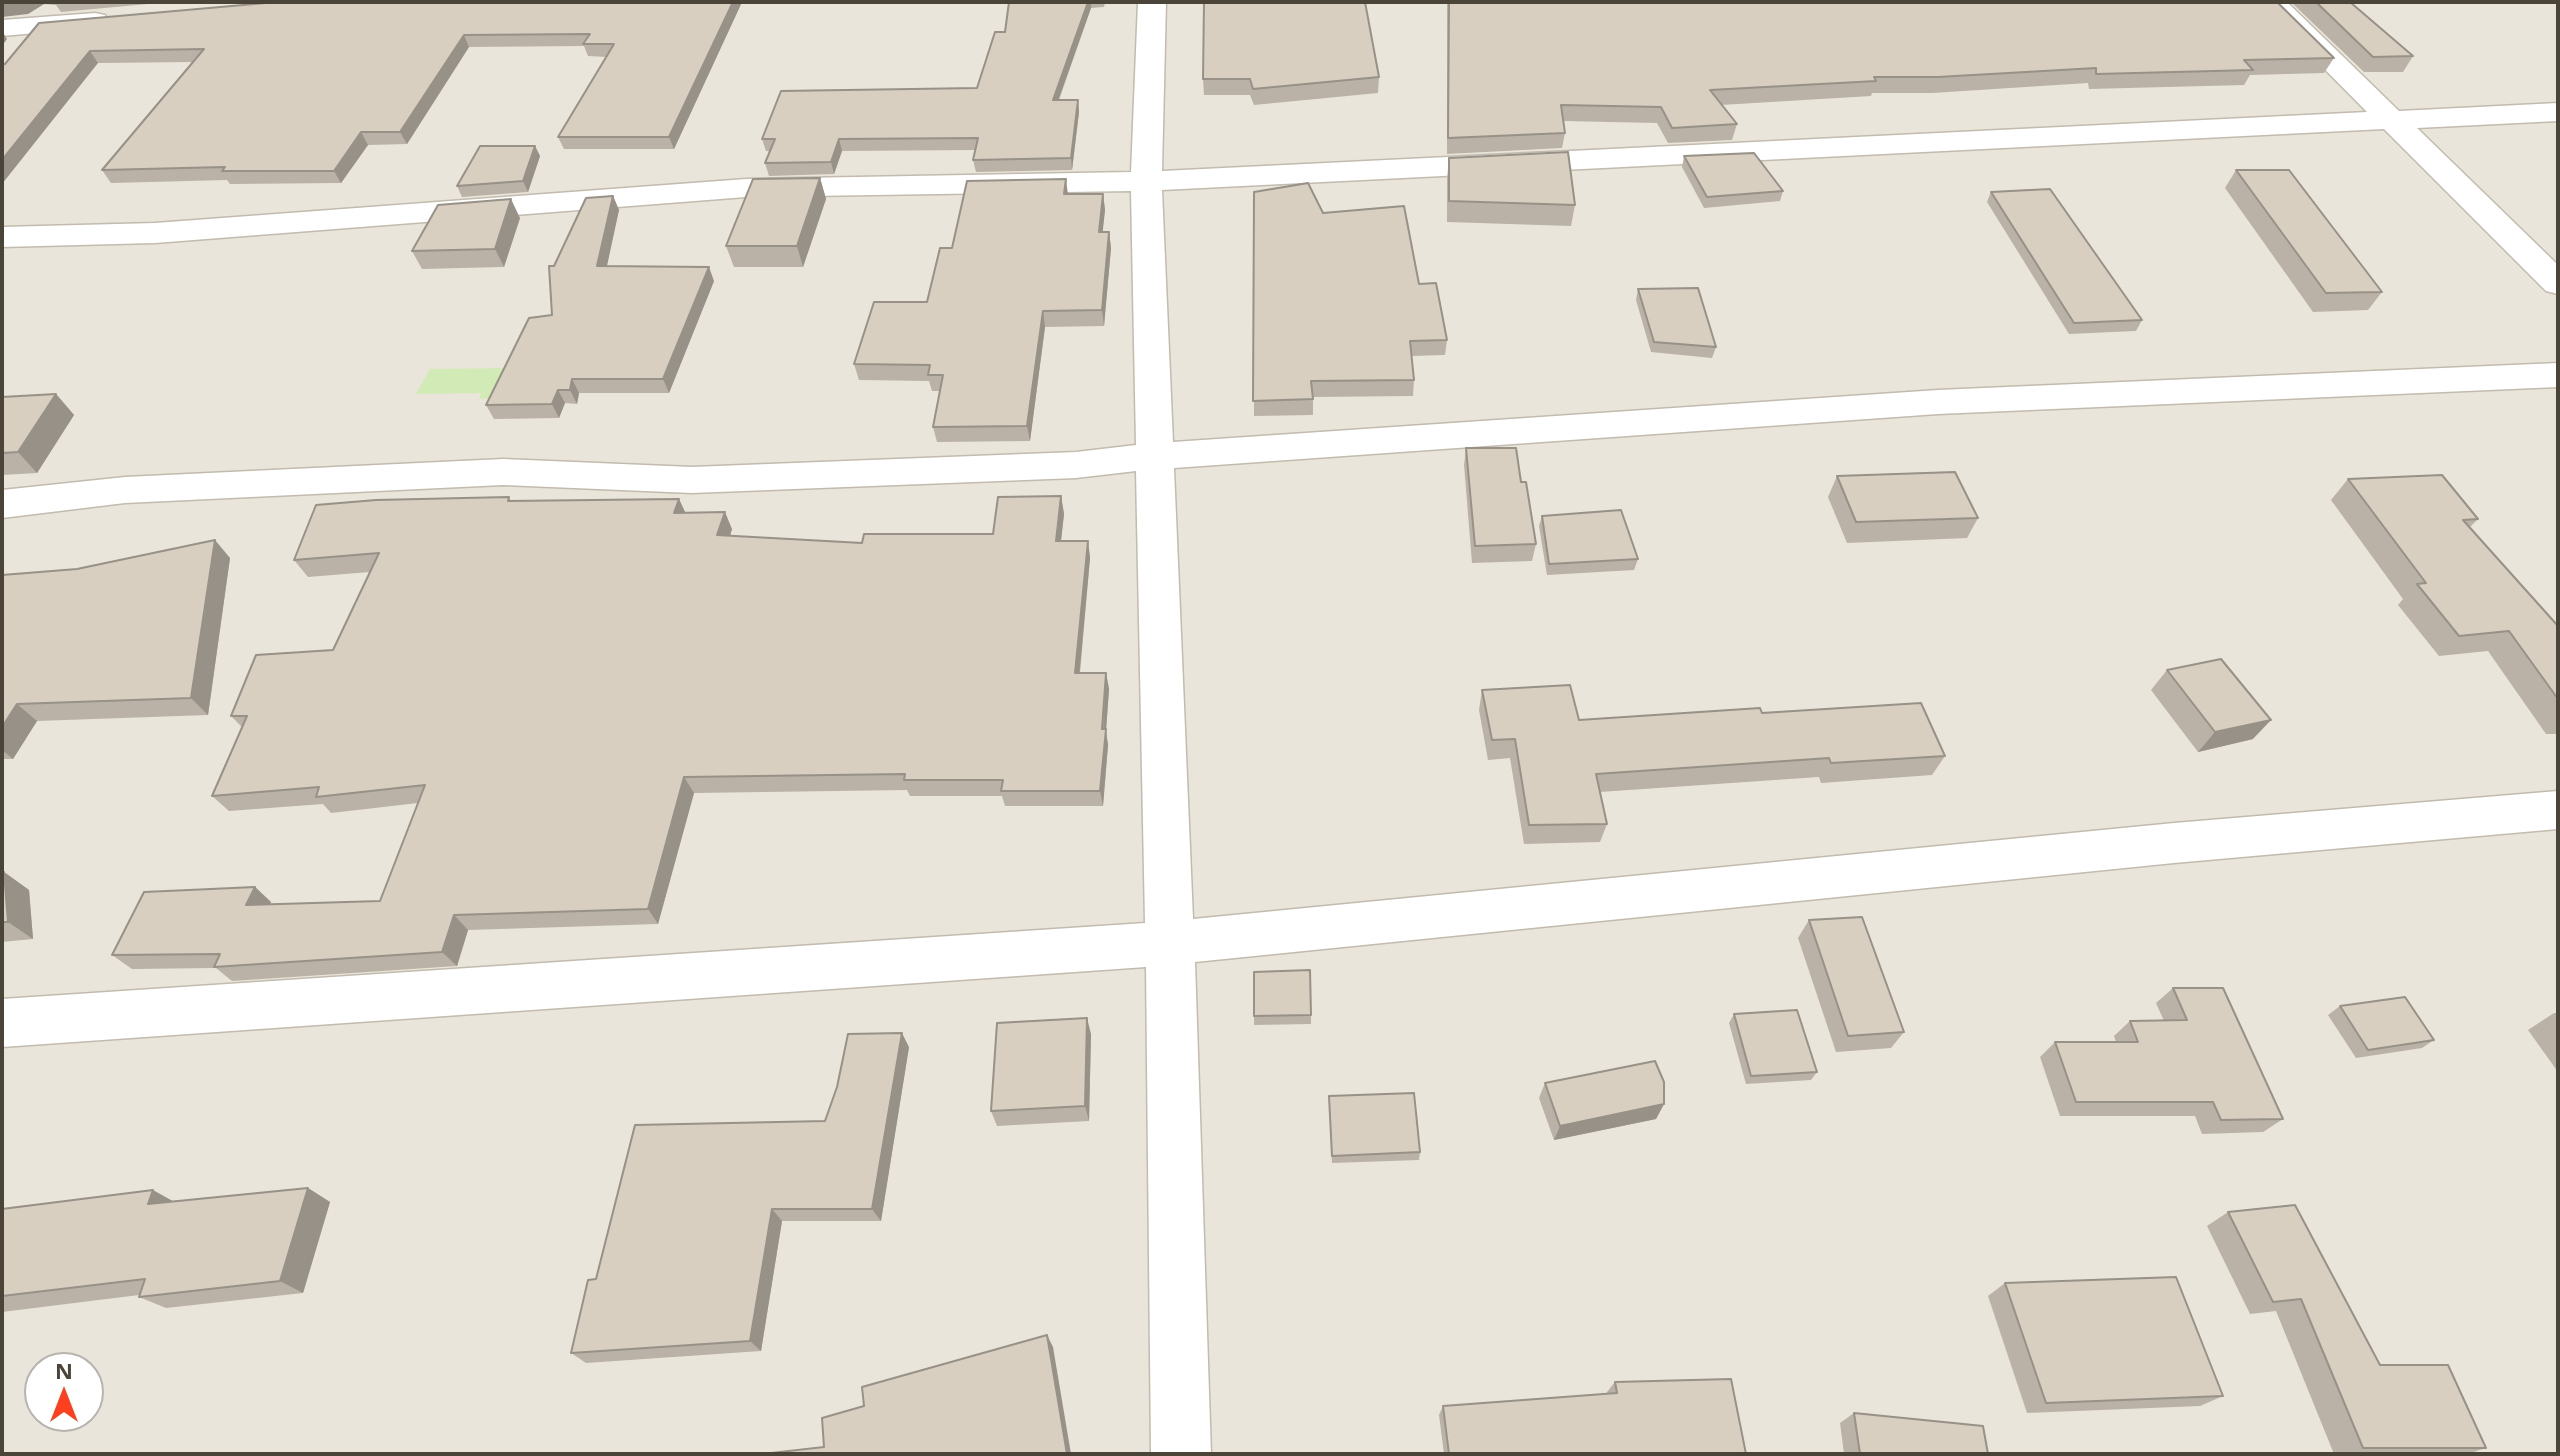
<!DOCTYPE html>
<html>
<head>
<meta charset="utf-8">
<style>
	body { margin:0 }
	#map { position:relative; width:2560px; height:1456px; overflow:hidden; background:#f6f3ec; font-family:"Open Sans",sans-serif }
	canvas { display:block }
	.frame { position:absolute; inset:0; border:4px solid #4b4439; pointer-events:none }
	.north { position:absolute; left:24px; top:1352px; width:80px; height:80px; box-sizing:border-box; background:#fff; border:2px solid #b7b4b0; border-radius:50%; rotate:0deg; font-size:22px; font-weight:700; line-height:32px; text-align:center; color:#4b4439 }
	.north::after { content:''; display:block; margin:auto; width:28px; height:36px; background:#fc3f1d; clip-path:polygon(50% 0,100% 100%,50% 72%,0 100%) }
</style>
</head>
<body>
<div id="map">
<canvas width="2560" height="1456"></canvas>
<div class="frame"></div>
<div class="north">N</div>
</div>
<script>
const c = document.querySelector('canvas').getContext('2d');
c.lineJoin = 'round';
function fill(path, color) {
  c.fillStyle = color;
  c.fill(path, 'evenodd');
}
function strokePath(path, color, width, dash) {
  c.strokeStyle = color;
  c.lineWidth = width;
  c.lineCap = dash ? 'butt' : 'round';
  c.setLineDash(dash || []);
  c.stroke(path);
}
const residential = new Path2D(`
	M2,2H2558V1454H2ZM40,1368H88V1416H40Z`);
const green = new Path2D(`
	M512,368L497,399H479L481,393L416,394L430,369Z`);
const minor = new Path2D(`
	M1138,2H1166L1162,171L2367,112L2258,2H2287L2399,111L2558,103V121L2417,128L2558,265V294L2546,291L2384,129L1162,190L1173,442L1938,390L2558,363V387L1938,414L1174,468L1193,919L2174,823L2558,791V829L2174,863L1195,962L1211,1454H1151L1146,967L2,1047V999L1145,923L1136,471L1076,478L692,493L503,485L125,503L2,518V490L125,477L503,459L692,467L1076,452L1136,445L1131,191L746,197L155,243L2,247V227L155,223L746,179L1131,172Z
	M95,13L105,15L109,21L105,27L2,36V20Z`);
const wall = new Path2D(`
	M2,2H170L61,12L56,5L44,4L28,14Z
	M742,2L674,149H564L558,137L607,57L588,56L584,46L469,47L407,144L368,145L341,183L230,184L227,180L111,183L102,170L194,62L5,64L39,23Z
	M1009,2H1105L1104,7L1091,8L1059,100H1078L1079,112L1072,170L976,172L973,160L976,150L842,151L834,174L769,176L765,163L770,151H766L762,139L977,88L1005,32Z
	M1447,2H2277L2334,58L2324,73L2250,75L2244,85L2089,89L2088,83L1932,93H1872L1871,96L1721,105L1737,124L1732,140L1668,143L1657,123L1563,121L1565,133L1562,148L1447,154Z
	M2291,2H2350L2413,56L2403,72H2364Z
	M1379,77L1378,93L1254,105L1250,95H1204L1203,79Z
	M535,146L540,156L528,192L462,197L457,186Z
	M1684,156L1783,191L1780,201L1704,208L1682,167Z
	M1449,158L1575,205L1571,226L1447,222V179Z
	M2236,170L2382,292L2368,310L2313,312L2225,188Z
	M820,178L826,199L803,267H734L726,246Z
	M1254,192L1323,213L1419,284L1447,340L1445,355L1412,356L1414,380L1413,396L1313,397V415L1254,416Z
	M1991,192L2142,320L2136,331L2069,334L1987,202Z
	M1068,194H1103L1105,210L1102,232H1109L1111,248L1104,326L1045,327L1030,441L937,442L933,427L940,391H932L929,381L859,380L854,364L927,302L952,248Z
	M613,196L619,210L606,266L714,281L669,393H579L577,404L565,403L559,418L494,419L486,405L552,315L554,266Z
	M520,218L504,267L422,269L412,251Z
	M1638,289L1716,347L1712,358L1651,352L1636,300Z
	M56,394L74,415L37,473L2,475V397Z
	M1466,448L1521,482L1536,544L1532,561L1472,563L1464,465Z
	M1837,476L1978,518L1967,538L1847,543L1828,497Z
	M2348,479L2478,519L2470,527L2558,626V734H2546L2488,651L2439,656L2398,605L2403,599L2331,500Z
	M1061,496L1064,514L1061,541H1088L1090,558L1080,673H1106L1109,689L1106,731L1108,745L1103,806H1005L1002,796H910L907,790L694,793L658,924L468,930L457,966L232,981L216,968L132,969L112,955L255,887L271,902L270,904L380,901L418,803L331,813L323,804L229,811L212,796L242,727L231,716L333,650L370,572L308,577L294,560L509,497L511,501L686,513L732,529L730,536L862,543L993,534Z
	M1542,516L1638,559L1634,570L1547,575L1539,526Z
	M230,558L208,715L37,721L13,759H2V575Z
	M2167,670L2253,739L2198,752L2151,690Z
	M1482,690L1579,720L1762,713L1945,756L1932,775L1821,783L1819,777L1600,792L1607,824L1600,842L1524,844L1510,758L1488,760L1479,710Z
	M2,872H4L29,890L33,939L2,942Z
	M1809,920L1904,1032L1891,1048L1836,1052L1798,938Z
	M1254,972L1311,1015V1024L1254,1025Z
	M2173,988L2283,1119L2263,1132L2202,1134L2195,1116H2060L2040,1057L2055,1042H2116L2114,1036L2130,1021H2164L2156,1003Z
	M2340,1006L2434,1040L2422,1048L2356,1058L2328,1015Z
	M2554,1013H2558V1072L2528,1030Z
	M1734,1014L1817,1072L1811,1080L1746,1084L1729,1023Z
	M1091,1034L1089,1121L997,1126L991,1111Z
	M909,1047L881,1221H782L761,1351L586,1363L571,1353L596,1279L825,1121Z
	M1545,1083L1664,1104L1656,1119L1554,1140L1539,1098Z
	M1329,1096L1420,1152L1419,1160L1332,1163Z
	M308,1188L330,1202L303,1293L166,1308L139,1297V1295L2,1312V1209L173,1201Z
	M2228,1212L2380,1365L2486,1448L2467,1454H2334L2276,1311L2250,1314L2207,1226Z
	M2005,1283L2223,1396L2200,1406L2027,1413L1988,1296Z
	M1615,1382L1746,1454H1444L1439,1415L1443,1406L1607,1394V1392Z
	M1854,1413L1988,1454H1844L1840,1423Z`);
const shadedWall = new Path2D(`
	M19,2H42L44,4L28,14L2,17V4Z
	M733,2H742L674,149L669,137Z
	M1088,2H1091V8L1054,112L1053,100Z
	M2,31L7,39L2,46Z
	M464,35L469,47L407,144L400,132Z
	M90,51L98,63L2,184V160Z
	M1078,100L1079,112L1072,170L1071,158Z
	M361,132L368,145L341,183L334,171Z
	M839,139L842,151L834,174L831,162Z
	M535,146L540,156L528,192L523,181Z
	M820,178L826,199L803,267L797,246Z
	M1066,179L1068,195L1064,194Z
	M1103,194L1105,210L1101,248L1099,232Z
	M613,196L619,210L604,280L597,266Z
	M511,199L520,218L504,267L495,249Z
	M1109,232L1111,248L1104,326L1102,310Z
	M709,267L714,281L669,393L663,379Z
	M1043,311L1045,327L1030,441L1027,426Z
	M572,379L579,393L577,404L570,390Z
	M558,390L565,403L559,418L552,404Z
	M56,394L74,415L37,473L18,452Z
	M1061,496L1064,514L1059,558L1056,541Z
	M679,499L687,516L674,513Z
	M725,512L732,529L725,552L717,535Z
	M215,540L230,558L208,715L191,698Z
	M1088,541L1090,558L1078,689L1075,673Z
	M1106,673L1109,689L1106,731L1108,745L1103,806L1100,791Z
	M17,704L37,721L13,759L2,750V727Z
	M2271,720L2253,739L2198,752L2215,732Z
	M684,777L694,793L658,924L648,909Z
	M4,872L29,890L33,939L8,922Z
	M255,887L271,902L263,920L246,905Z
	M454,915L468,930L457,966L442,952Z
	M1087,1018L1091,1034L1089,1121L1085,1106Z
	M902,1033L909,1047L881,1221L872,1209Z
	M1664,1104L1656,1119L1554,1140L1560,1126Z
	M308,1188L330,1202L303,1293L280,1281Z
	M153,1190L178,1204H148Z
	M772,1209L782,1221L761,1351L750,1341Z
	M1047,1335L1053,1347L1071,1454H1067Z`);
const building = new Path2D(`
	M277,2H733L669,137H558L614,44H583L590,34L464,35L400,132H361L334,171H222L225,167L102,170L204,49L90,51L2,160V65L5,64L39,23Z
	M1009,2H1088L1053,100H1078L1071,158L973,160L978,138L839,139L831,162L765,163L775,139H762L781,91L977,88L995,32H1005Z
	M1204,2H1365L1379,77L1253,89L1250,79H1203Z
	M1449,2H2277L2334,58L2244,60L2253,70L2096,74V68L1938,77H1874L1876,81L1710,90L1737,124L1672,128L1661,107L1561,105L1565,133L1448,138Z
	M2316,2H2350L2413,56L2373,57Z
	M480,146H535L523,181L457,186Z
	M1568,152L1575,205L1449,201V158Z
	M1754,153L1783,191L1707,197L1684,156Z
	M2236,170H2289L2382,292L2326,293Z
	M820,178L797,246H726L753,179Z
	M1066,179L1064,194H1103L1099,232H1109L1102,310L1043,311L1027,426L933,427L943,375H928L930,365L854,364L874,302H927L940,248H952L967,181Z
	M1308,183L1323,213L1404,206L1419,284L1436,283L1447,340L1410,341L1414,380L1311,381L1313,399L1253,401L1254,192Z
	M2050,189L2142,320L2074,323L1991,192Z
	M613,196L597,266L709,267L663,379H572L570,390H558L552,404L486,405L529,318L552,315L549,266H554L586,198Z
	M511,199L495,249L412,251L438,205Z
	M1698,288L1716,347L1654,342L1638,289Z
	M56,394L18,452L2,453V397Z
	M1466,448H1516L1521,482H1526L1536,544L1475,546Z
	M1955,472L1978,518L1856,522L1837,476Z
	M2442,475L2478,519L2463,520L2558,626V699L2509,631L2459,636L2417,584L2426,583L2348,479Z
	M1061,496L1056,541H1088L1075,673H1106L1102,729H1106L1100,791H1001L1003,780H904L905,774L684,777L648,909L454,915L442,952L214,967L220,954L112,955L144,892L255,887L246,905L380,901L425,785L316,797L319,787L212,796L247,716H231L256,655L333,650L379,553L294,560L316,505L376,500L509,497L508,501L679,499L674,513L725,512L717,535L862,543L864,534H993L998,497Z
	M1621,510L1638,559L1549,564L1542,516Z
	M215,540L191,698L17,704L2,727V575L77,569Z
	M2221,659L2271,720L2215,732L2167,670Z
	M1570,685L1579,720L1760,708L1762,713L1921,703L1945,756L1831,763L1829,758L1596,774L1607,824L1529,825L1515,739L1492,740L1482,690Z
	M2,872H4L8,922H2Z
	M1862,917L1904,1032L1848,1036L1809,920Z
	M1310,970L1311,1015L1254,1016V972Z
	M2173,988H2223L2283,1119L2221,1120L2213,1102H2076L2055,1042H2138L2130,1021L2187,1020Z
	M2405,997L2434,1040L2368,1050L2340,1006Z
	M1797,1010L1817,1072L1751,1076L1734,1014Z
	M1087,1018L1085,1106L991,1111L997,1023Z
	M902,1033L872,1209H772L750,1341L571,1353L588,1280L596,1279L635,1125L825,1121L837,1087L848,1034Z
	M1655,1061L1664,1082V1104L1560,1126L1545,1083Z
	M1414,1093L1420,1152L1332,1156L1329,1096Z
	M308,1188L280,1281L139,1297L145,1279L2,1296V1209L153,1190L148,1204Z
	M2295,1205L2380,1365H2448L2486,1448H2363L2301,1299L2273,1302L2228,1212Z
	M2176,1277L2223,1396L2046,1403L2005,1283Z
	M1047,1335L1067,1454H762L824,1447L822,1418L864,1406L862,1387Z
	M1731,1379L1746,1454H1449L1443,1406L1617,1393L1615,1382Z
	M1854,1413L1983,1426L1988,1454H1860Z`);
fill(residential, '#eae5da');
fill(green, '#d2eab5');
strokePath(minor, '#c2bbae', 3);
fill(minor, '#fff');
fill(wall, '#bab2a6');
fill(shadedWall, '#979187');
fill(building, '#d8cfc1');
strokePath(building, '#979187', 2);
</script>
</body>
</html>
